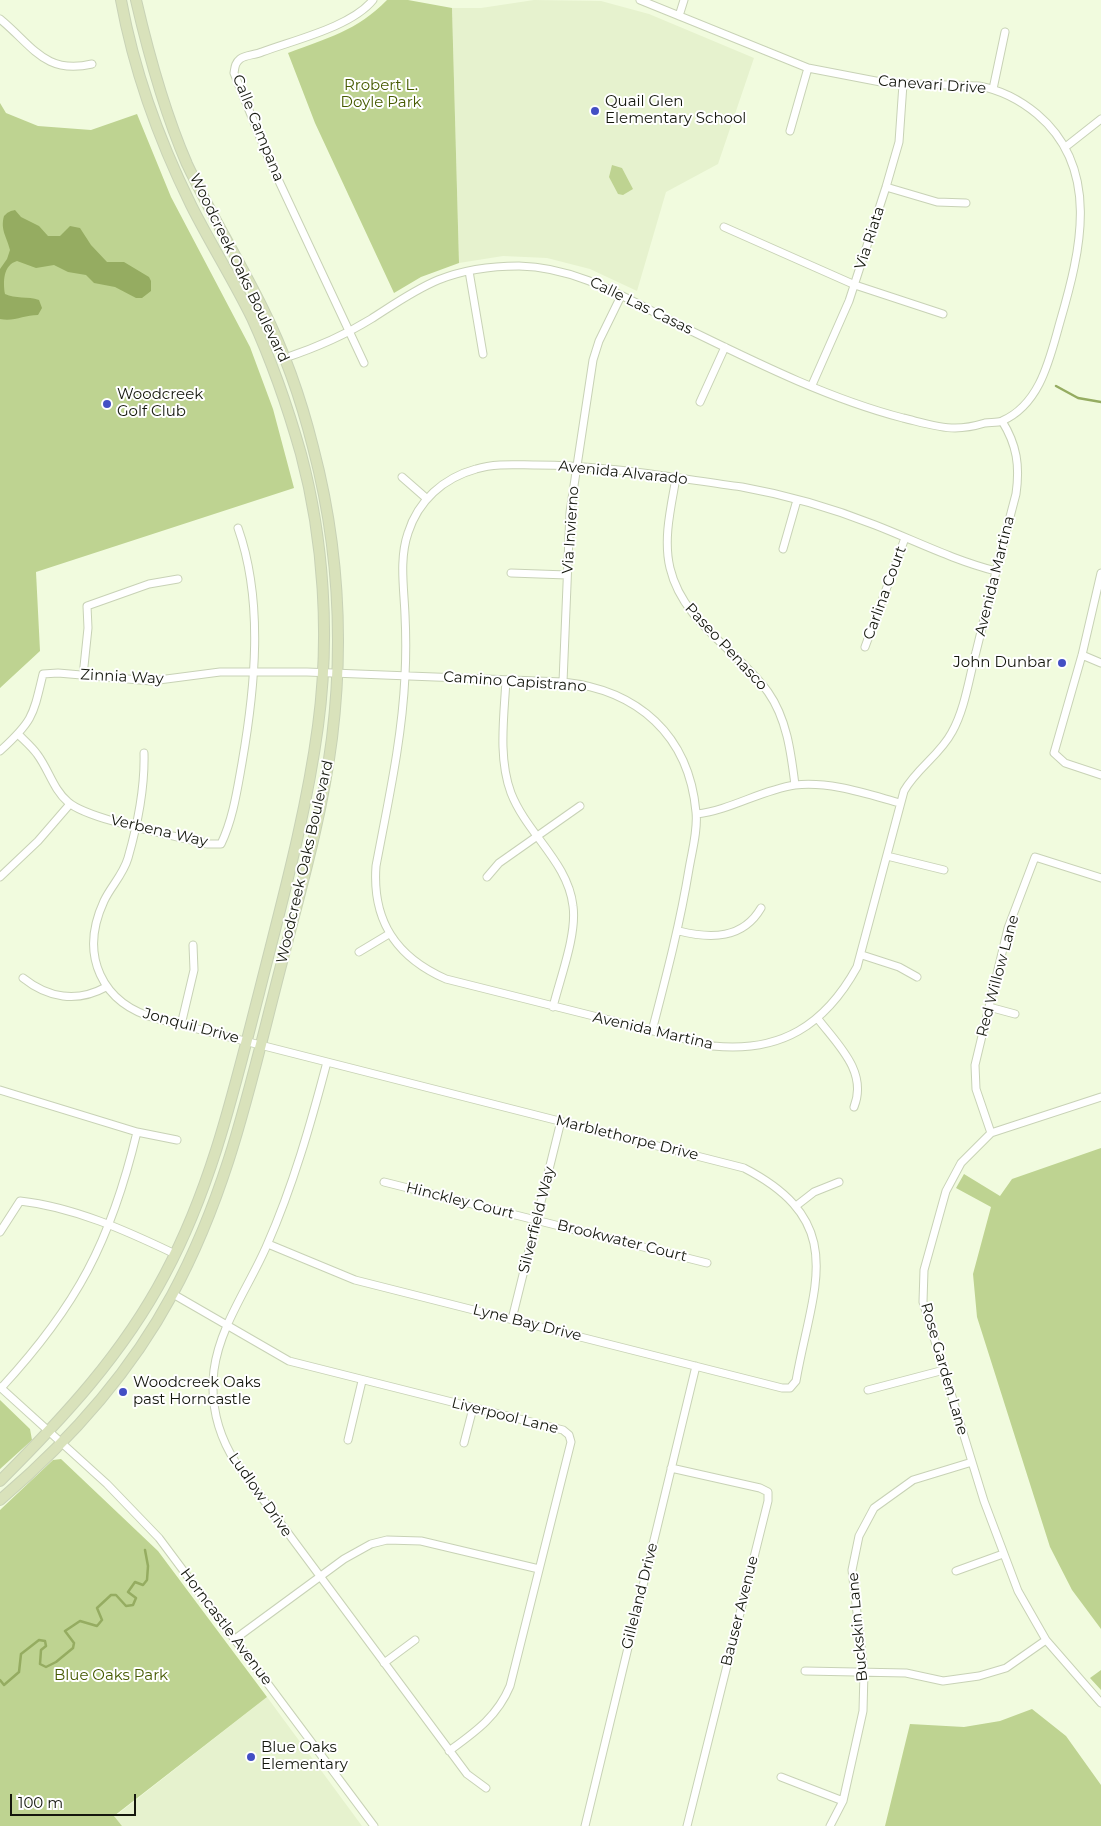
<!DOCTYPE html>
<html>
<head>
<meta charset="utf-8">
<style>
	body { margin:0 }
	#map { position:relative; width:1101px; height:1826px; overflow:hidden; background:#f1fbde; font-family:Montserrat,sans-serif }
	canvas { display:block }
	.scale { position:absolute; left:10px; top:1794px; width:126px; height:22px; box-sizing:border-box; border:2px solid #14170d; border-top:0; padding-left:6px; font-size:15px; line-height:18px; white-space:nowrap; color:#14170d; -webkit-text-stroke:4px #fff; paint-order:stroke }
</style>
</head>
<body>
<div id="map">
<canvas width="1101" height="1826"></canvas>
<div class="scale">100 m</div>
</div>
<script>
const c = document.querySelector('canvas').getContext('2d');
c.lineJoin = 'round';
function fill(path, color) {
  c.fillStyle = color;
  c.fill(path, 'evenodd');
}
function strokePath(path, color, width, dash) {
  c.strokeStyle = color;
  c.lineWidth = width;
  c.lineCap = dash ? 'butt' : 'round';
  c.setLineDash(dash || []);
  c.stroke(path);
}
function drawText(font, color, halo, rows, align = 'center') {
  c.font = font + ' Montserrat,sans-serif';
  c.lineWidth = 4;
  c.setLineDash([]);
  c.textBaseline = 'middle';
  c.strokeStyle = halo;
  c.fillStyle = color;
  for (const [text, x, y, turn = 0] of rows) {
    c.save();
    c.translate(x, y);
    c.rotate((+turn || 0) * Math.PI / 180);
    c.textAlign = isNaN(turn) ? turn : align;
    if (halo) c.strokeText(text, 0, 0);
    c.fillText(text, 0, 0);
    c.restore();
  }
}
const built = new Path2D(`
	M534,0L601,1L649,14L754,58L718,164L666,192L637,291L590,269L547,258L503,256L459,263L452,8H481Z
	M267,1697L362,1826H122L114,1817Z`);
const green = new Path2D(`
	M387,0H408L452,8L459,263L421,277L394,293L315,123L288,53C327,38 357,31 387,0Z
	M0,103L6,113L38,126L91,130L137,114L171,197L250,347L273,409L294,488L36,572L40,651L0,688Z
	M612,165L622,168L633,189L623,195L618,194L609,177Z
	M1101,1148V1629L1072,1590L1050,1547L977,1317L973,1274L991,1207L956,1188L964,1174L1000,1196L1012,1179Z
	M0,1400L30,1429L32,1440L0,1469Z
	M61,1459L158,1551L267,1697L114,1816L122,1826H0V1510L53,1460Z
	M1101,1670V1690L1090,1678Z
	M1032,1709L1066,1736L1101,1785V1826H885L910,1724L964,1727L1000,1721Z`);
const water = new Path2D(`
	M15,210L21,217L39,226L48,236H60L70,226L80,228L91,245L107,262H124L149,277L151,281V291L142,298H136L115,287L94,283L86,275L68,272L54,265L36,268L17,261C3,265 3,282 5,294C15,299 28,296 39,300L42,308L38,315C24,315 14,322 0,319V269L7,259L10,250C7,237 0,230 4,216C8,212 10,211 15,210Z`);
const stream = new Path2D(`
	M1056,386L1078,398L1101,402
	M0,1680L4,1685L19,1672L21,1654L39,1640L45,1641L46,1646L41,1650L40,1664L46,1667L56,1662L73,1648L74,1643L65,1631L80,1621L97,1626L102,1620L97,1608L111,1595H116L126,1606L133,1605L136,1598L128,1592L135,1582L143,1585L147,1580L148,1566L145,1550`);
const street = new Path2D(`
	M679,16L684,0
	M0,19C33,46 45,75 92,64
	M993,89L1005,32
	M790,131L808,68
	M1068,145L1101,119
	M886,187L937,202L966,203
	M724,227L855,285L943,314
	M469,271L483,354
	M285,358C315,348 345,335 371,319C393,305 414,290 438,280C463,270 492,266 519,266C578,267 627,299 679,325C751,360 826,398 903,418C920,422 938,428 955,428C966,428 975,426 985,423C990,422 997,423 1002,421C1041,404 1050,357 1060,322C1081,250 1101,168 1037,114C1020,100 1001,90 979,86L886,83L808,68L640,0
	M364,363L270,162L234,73C235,67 235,63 240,59C245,55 255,55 262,52C294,40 351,27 373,0
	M812,385L849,301L886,187L899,142L903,84
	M700,402L725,347
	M402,477L426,498
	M676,478C671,507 663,539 670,568C683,623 737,649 768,692C787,719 791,753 795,785
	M783,549L797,500
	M996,571C953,560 916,541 875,525C832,508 787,495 742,487C674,478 605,465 536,465C516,465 496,463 476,469C443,478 418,501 408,533C399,559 404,588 405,615C406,635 406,656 405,676C402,740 388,802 376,866C372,921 396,957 446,979L713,1046C781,1053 825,1025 857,967L904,791C917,768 940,755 952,732C965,709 969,678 976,652C989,599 1002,547 1016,494C1020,466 1017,445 1002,421
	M511,573L567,575
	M1101,573L1082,655L1054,753L1065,763L1101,775
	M865,647L905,538
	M1082,655L1101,663
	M83,676L88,628L87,606L149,584L178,579
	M506,680C504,717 498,758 511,793C527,834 568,862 573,906C577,935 560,978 553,1007
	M563,682L570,512L593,360L599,341L621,296
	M19,735C25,741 32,747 37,754C49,770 53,789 68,802C88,820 177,836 207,844H221C233,819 237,791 242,763C255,688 264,602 238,528
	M0,751C33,721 33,716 43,674L58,673L151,681L220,672H307L563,682C638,690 689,735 696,812C698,830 692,851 689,869C680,924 666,977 652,1031
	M144,753C145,789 138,823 128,858C123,875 111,886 104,901C79,955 101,1004 158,1019L744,1168C851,1223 812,1288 796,1381L790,1388H782L355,1280L268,1244
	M697,814C731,810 761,790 795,785C830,781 867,794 900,803
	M887,856L944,870
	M0,877L38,841L70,804
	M487,877L499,863L580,806
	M679,931C711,939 743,939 761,908
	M359,952L389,934
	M862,955L899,967L917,977
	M23,978C48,998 77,1003 106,987
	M989,1007L1015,1014
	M818,1019C838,1045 868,1072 854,1107
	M181,1025L194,970L193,945
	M327,1062C311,1123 293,1186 267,1245C250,1285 220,1325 214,1370C210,1403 218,1435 236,1463L467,1774L486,1788
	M0,1090L137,1132L177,1140
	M1101,1097L991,1133L961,1163L946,1191L924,1270L923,1302L984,1501L1018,1591L1046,1640L1101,1703
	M991,1133L976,1089L975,1065L1008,928L1035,857L1101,878
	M384,1182L707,1263
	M796,1206L814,1192L839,1182
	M0,1232L20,1201C74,1207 127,1231 175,1254
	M173,1294L289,1361L563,1430L569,1435L571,1442L510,1686C497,1717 475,1732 449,1751
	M512,1319L561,1121
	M0,1387L107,1484L159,1538L374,1826
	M1,1388C77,1306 111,1241 137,1132
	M868,1390L944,1370
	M348,1440L362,1381
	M464,1443L473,1408
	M671,1468L760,1488L768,1492V1501L687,1826
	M956,1571L1003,1554
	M235,1639L344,1559L371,1544L387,1540L421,1541L539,1569
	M384,1663L415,1640
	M805,1671L906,1673L943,1681L979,1676L1006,1668L1046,1640
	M781,1777L843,1801
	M585,1826L696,1366
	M830,1826L843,1801L863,1711L864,1672L852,1570L859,1536L874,1508L913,1480L972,1462`);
const secondary = new Path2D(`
	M0,1481C63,1418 123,1354 165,1274C212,1186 234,1090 259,993C281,905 306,816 318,726C330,637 324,540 301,454C288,408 272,362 252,318C233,279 210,243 191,205C159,140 134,71 121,0
	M0,1500C67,1443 130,1373 172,1295C225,1197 247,1099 274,993C295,909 321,825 332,738C344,640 338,542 313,447C301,399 285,353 263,309C239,260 210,213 187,164C164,111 149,56 136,0`);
const markers = [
	[595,111,5,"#434fc4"],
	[107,404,5,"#434fc4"],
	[1062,663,5,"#434fc4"],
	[123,1392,5,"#434fc4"],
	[251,1757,5,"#434fc4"]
];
const streetNames = [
	["Canevari Drive",932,85,4],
	["Calle Campana",258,128,68],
	["Via Riata",870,238,-72],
	["Woodcreek Oaks Boulevard",239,268,64],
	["Calle Las Casas",641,306,26],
	["Avenida Alvarado",623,473,6],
	["Via Invierno",571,530,-86],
	["Avenida Martina",995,576,-76],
	["Carlina Court",885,593,-70],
	["Paseo Penasco",726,647,47],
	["Zinnia Way",122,677,3],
	["Camino Capistrano",515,682,4],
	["Verbena Way",159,831,13],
	["Woodcreek Oaks Boulevard",305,862,-77],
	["Red Willow Lane",998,976,-75],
	["Jonquil Drive",191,1026,15],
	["Avenida Martina",653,1031,13],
	["Marblethorpe Drive",627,1138,14],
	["Hinckley Court",460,1201,14],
	["Silverfield Way",537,1220,-76],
	["Brookwater Court",622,1241,14],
	["Lyne Bay Drive",527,1323,14],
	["Rose Garden Lane",944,1369,74],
	["Liverpool Lane",505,1416,14],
	["Ludlow Drive",260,1495,55],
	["Gilleland Drive",640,1596,-76],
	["Bauser Avenue",740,1611,-76],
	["Horncastle Avenue",226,1627,53],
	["Buckskin Lane",858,1627,-95]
];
const parkNames = [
	["Rrobert L.",381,86],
	["Doyle Park",381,103],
	["Blue Oaks Park",111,1676]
];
const poiNames = [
	["Quail Glen",605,102],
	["Elementary School",605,119],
	["Woodcreek",117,395],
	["Golf Club",117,412],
	["John Dunbar",1052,663,"right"],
	["Woodcreek Oaks",133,1383],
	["past Horncastle",133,1400],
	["Blue Oaks",261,1748],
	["Elementary",261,1765]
];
fill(built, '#e6f2ce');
fill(green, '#bed391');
fill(water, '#95ac61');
strokePath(stream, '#95ac61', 2.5);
strokePath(street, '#c8d2b6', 9);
strokePath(secondary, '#c8d2b6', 12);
strokePath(street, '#fff', 7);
strokePath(secondary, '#d9e2bb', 10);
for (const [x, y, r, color] of markers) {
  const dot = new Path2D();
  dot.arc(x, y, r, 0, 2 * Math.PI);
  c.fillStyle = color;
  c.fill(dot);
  strokePath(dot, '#fff', 2);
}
drawText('15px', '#14170d', '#fff', streetNames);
drawText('15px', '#465a00', '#fff', parkNames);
drawText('15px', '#14170d', '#fff', poiNames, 'left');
</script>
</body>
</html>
